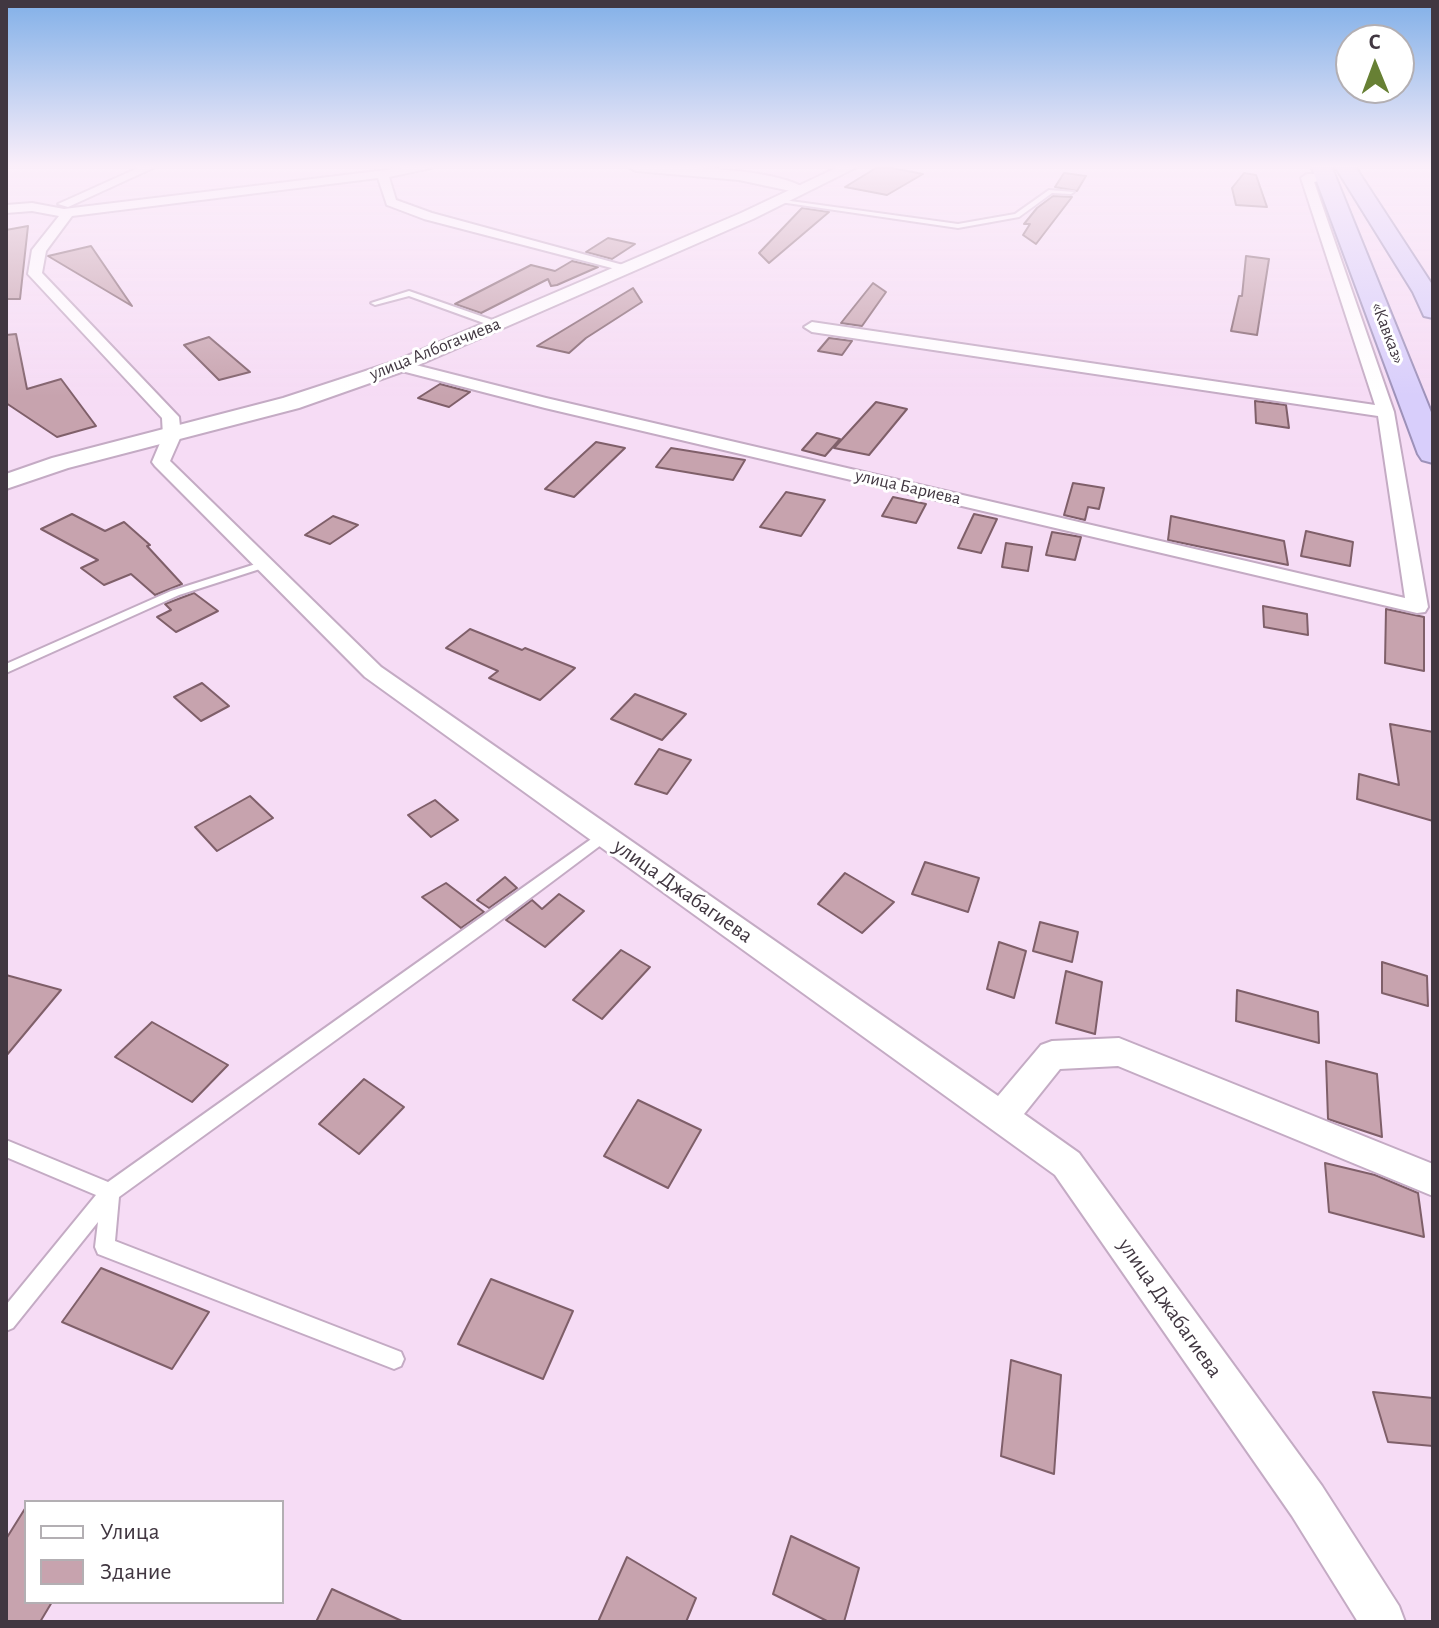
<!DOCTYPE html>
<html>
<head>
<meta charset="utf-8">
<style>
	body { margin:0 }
	#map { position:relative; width:1439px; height:1628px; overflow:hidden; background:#f6dcf5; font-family:"Alegreya Sans",sans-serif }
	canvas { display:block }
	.frame { position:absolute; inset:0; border:8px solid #413741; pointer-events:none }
	.legend { position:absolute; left:24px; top:1500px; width:260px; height:104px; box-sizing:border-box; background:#fff; border:2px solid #b3afb3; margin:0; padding:10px 14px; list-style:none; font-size:24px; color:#413741 }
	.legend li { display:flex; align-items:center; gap:16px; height:40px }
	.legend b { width:40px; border:2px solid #b3afb3 }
	.north { position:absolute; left:1335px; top:24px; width:80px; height:80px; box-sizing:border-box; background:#fff; border:2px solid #b3afb3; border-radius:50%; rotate:359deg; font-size:22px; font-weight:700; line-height:32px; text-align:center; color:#413741 }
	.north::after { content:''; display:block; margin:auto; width:28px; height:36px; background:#678034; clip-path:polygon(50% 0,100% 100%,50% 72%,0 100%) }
</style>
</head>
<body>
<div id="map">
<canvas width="1439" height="1628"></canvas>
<div class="frame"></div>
<ul class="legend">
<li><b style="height:10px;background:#fff"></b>Улица</li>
<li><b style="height:22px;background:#c7a3ae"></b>Здание</li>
</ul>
<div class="north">С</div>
</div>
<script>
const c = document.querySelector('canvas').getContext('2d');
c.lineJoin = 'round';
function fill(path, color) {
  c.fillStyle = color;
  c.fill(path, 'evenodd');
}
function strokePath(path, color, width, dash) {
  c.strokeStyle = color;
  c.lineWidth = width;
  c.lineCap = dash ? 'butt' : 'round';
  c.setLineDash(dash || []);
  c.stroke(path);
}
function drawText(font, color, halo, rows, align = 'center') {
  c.font = font + ' "Alegreya Sans",sans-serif';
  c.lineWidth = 6;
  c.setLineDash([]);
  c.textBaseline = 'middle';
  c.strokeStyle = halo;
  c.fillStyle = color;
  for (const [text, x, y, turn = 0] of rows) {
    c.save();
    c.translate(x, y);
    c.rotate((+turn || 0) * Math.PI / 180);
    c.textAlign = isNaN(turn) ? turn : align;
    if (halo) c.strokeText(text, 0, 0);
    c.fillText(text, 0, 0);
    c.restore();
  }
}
const building = new Path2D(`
	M876,168H892L923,174L887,195L845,187Z
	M1064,173L1086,176L1077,191L1055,187Z
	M1244,173L1256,175L1267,207L1236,205L1232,188Z
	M1053,196L1072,197L1036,244L1023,235L1030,224H1024L1037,208Z
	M802,208L829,212L769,263L759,253Z
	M28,226L20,299H6V230Z
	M608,238L635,244L612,259L586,252Z
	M91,246L132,306L48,256Z
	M1246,256L1269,259L1257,335L1231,331L1239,296H1242Z
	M572,261L598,267L557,285L551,286L548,279L481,313L455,304L531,265L555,271Z
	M873,283L886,292L862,326L841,323Z
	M633,288L642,302L586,338L569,353L537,346Z
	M16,334L27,389L61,379L96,426L57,437L6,403V335Z
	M209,337L250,372L219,380L184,345Z
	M829,338L852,341L842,355L818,351Z
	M440,384L470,392L449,407L418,398Z
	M1255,401L1286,405L1289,428L1256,423Z
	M876,402L907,409L869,455L834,448Z
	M817,433L840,439L825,456L802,450Z
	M596,442L625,448L574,497L545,489Z
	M671,448L745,460L733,480L656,467Z
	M1073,483L1104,488L1099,509L1088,507L1085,520L1064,515Z
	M786,492L825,500L801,536L760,527Z
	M893,497L926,504L916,523L882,516Z
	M72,514L105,531L124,522L150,545L147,546L182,584L155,595L131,574L104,585L81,568L98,560L41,529Z
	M974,514L997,519L981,553L958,548Z
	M333,516L358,525L330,544L305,535Z
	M1171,516L1284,541L1288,565L1168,540Z
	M1306,531L1353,542L1350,566L1301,556Z
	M1052,532L1081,537L1075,560L1046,555Z
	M1006,543L1032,547L1028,571L1002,567Z
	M194,593L218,611L176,632L157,617L171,610L165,604Z
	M1263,606L1307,614L1308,635L1264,627Z
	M1386,609L1424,617V671L1385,663Z
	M470,629L522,650L525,648L575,668L540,700L489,678L498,671L446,648Z
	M202,683L229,706L201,721L174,697Z
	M635,694L686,714L662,740L611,719Z
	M1390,724L1433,732V821L1357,799L1359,774L1399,785Z
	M659,749L691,760L667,794L635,784Z
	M250,796L273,818L217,851L195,827Z
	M435,800L458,820L431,837L408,815Z
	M925,862L979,878L968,912L912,894Z
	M845,873L894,902L862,933L818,904Z
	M505,877L517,888L489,908L477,900Z
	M446,883L484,912L461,928L422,897Z
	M559,894L584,911L545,947L506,920L532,900L542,909Z
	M1040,922L1078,932L1072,962L1033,951Z
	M999,942L1026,951L1014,998L987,989Z
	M621,950L650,967L602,1019L573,1000Z
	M1382,962L1427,976L1428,1006L1382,993Z
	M1066,971L1102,982L1095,1034L1056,1023Z
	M6,975L61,990L6,1056Z
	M1237,990L1318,1012L1319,1043L1236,1021Z
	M152,1022L228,1065L192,1102L115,1057Z
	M1326,1061L1377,1074L1382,1137L1328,1119Z
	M364,1079L404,1107L359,1154L319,1124Z
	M638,1100L701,1130L668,1188L604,1156Z
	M1325,1163L1375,1175L1418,1193L1424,1237L1329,1212Z
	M101,1268L209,1312L172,1369L62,1322Z
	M491,1279L573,1311L543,1379L458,1344Z
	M1011,1360L1061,1375L1054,1474L1001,1456Z
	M1373,1392L1433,1398V1446L1388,1442Z
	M26,1507V1602H52L40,1622H6V1539Z
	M791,1536L859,1568L844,1622H829L773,1594Z
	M627,1557L696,1598L686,1622H598Z
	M332,1589L404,1622H316Z`);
const service = new Path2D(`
	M1049,190L1074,192L1071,194L1052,193L1019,217L958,228L773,201L776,199L958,224L1015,214Z
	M409,291L498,322L499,324L492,326L409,296L375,305L371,303Z
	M262,562L267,565L266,567L179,595L6,673V664L171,591Z
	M604,830L609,831L611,835L609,839L489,929L119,1197L115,1241L401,1352L404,1359L401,1366L394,1369L98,1254L95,1247L98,1222L13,1328L6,1331V1305L96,1195L6,1157V1140L108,1182Z`);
const minor = new Path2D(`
	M138,168H153L68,207L58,204Z
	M403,168H431L389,177L396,200L432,213L634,268L627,272L424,219L387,205L378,178L72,216L46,251L42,273L179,417L181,436L170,461L381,667L998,1096L1041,1045L1052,1041L1119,1038L1433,1164V1196L1118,1066L1060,1069L1024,1114L1079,1153L1322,1486L1399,1606L1405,1622H1358L1292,1516L1055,1175L365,677L155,466L152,462L163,436L162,418L28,274L32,250L59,216L32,211L6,213V205L32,203L64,209Z
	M630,168C670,166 774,167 806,189L800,193L739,180L636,171Z
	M1307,174H1327L1333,178L1314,182L1394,412L1428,607L1425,612L1417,613L545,408L394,369L392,366L400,361L546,398L1405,598L1378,416L812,332L804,327L812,322L1375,405L1301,178Z`);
const tertiary = new Path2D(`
	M836,168H855L753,219L407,370L299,408L68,468L6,489V474L52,458L283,398L393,362L741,213Z`);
const trunk = new Path2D(`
	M1312,168H1332L1433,417V463L1422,460L1418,454Z
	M1336,168H1356L1433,286V318L1424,316L1413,292Z`);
const farStreetnames = [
	["«Кавказ»",1388,333,69],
	["улица Албогачиева",435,349,-22],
	["улица Бариева",908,487,13]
];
const streetNames = [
	["улица Джабагиева",683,891,35],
	["улица Джабагиева",1170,1308,55]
];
fill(building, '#c7a3ae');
strokePath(building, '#7f5f69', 2);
strokePath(service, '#c4abc4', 4);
strokePath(minor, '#c4abc4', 4);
strokePath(tertiary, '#c4abc4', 4);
strokePath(trunk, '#9d91b9', 4);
fill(service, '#fff');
fill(minor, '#fff');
fill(tertiary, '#fff');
fill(trunk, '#d8cefb');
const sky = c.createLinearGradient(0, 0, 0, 396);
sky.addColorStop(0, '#82b0e8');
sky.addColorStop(0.42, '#fbeffa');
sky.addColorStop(1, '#fbeffa00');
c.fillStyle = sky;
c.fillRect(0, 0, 1439, 396);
drawText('18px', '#413741', '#fff', farStreetnames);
drawText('22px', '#413741', '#fff', streetNames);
</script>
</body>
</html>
